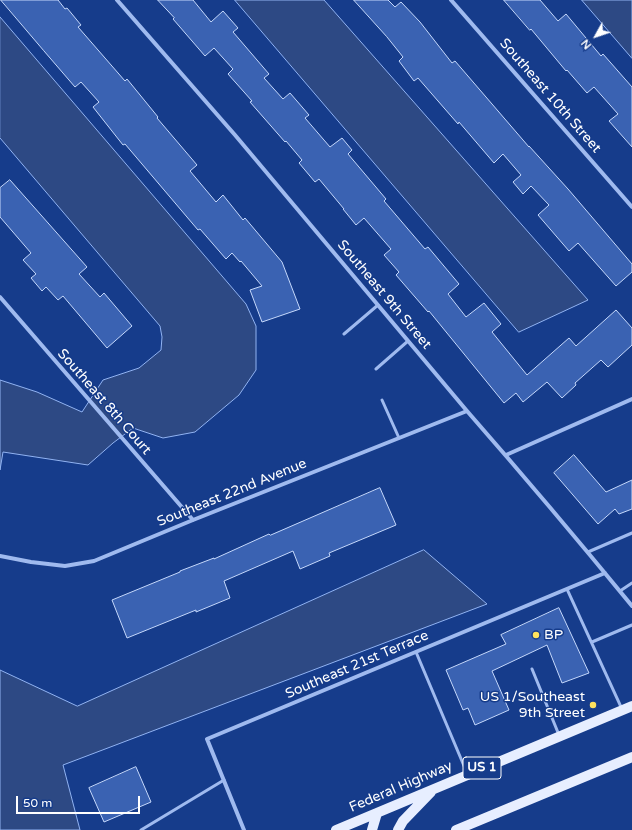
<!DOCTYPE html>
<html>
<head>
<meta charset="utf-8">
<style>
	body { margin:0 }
	#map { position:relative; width:632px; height:830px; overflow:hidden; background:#163c8b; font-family:"Varela Round",sans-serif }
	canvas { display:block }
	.north { position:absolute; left:576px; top:16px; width:40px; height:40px; -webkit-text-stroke:3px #163c8b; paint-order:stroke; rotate:230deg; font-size:11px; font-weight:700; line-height:16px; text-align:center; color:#fff }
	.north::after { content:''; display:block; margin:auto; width:14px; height:18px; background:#fff; clip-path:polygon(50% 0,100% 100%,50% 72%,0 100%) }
	.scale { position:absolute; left:16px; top:796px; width:124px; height:18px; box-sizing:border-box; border:2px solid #fff; border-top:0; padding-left:5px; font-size:12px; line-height:14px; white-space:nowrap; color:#fff; -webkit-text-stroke:3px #163c8b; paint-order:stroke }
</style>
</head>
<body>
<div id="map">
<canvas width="632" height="830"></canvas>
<div class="north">N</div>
<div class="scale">50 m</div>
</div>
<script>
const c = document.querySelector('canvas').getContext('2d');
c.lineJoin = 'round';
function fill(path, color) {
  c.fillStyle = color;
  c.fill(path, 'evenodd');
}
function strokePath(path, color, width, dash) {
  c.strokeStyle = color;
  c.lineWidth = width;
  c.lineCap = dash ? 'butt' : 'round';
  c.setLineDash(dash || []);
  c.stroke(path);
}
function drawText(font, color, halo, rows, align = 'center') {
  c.font = font + ' "Varela Round",sans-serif';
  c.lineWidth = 3;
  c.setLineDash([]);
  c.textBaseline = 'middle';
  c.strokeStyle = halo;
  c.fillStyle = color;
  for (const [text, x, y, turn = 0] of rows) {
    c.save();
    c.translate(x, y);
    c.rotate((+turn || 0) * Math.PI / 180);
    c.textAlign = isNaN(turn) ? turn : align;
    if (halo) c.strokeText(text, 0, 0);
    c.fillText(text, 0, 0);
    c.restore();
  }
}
const water = new Path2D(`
	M235,0H324L588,300L519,332Z
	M582,0H632V58Z
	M0,17L246,304L256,326V370L239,395L195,432L163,438L133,428L113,443L88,465L3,452L0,470V380L37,392L82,412L103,380L139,368L161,350L162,337L160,326L0,138Z
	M424,550L487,604L63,765L80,830H0V670L77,706Z`);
const building = new Path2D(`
	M1,0H58L65,9L67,8L81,25L78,27L125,81L127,79L158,117L157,118L197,165L190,171L216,202L223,195L243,220L245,218L282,262L300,309L262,322L250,290L262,286L241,261L240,262L232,253L226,259L200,229L198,230L125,144L123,145L93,107L99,102L81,82L75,87L44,51Z
	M158,0H193L211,22L223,11L238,28L233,32L269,74L264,78L283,99L290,93L309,115L305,118L330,147L342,138L352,150L348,154L386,199L384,201L425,249L428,247L459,284L448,294L466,317L484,303L501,324L492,332L527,375L569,338L576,346L616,310L632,328V345L608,367L601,360L575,383L576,385L562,398L547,382L523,402L516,393L504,403L429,311L428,312L396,275L399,272L384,255L391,249L364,218L356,225L343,209H344L319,179L315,182L299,163L302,160L286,141L285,142L250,102L252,101L228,74L233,69L214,48L205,56L173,19L174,18Z
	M354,0H388L395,7L401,2L420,22L452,63L455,61L529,147V146L568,189L632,264V272L616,286L578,243L569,251L538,215L549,205L531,186L523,194L513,182L521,175L503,154L494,163L459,122L458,124L418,78L414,81L399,61L403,57L387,37Z
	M504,0H540L558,21L566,14L601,56L603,54L632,87V147L609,121L618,114L594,87L587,93L567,70L566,71L531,29L530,30Z
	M10,180L87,267L79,274L100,297L104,293L132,326L107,348L63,296L58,300L46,287L42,291L31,278L36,274L23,260L31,253L0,217V188Z
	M574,455L606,492L632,480V509L619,514L615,509L598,524L554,473Z
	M380,488L396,525L329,553L330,556L300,569L293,551L224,581L230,598L196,612V610L127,638L112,600L180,572V571L214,558V559L269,534L270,535Z
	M559,608L589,673L562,683L547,645L492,671L509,710L475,725L468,708L463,710L446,670L506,644L501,635Z
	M136,767L151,802L104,822L89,788Z`);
const service = new Path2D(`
	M344,334L378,305
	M376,369L408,341
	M382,400L399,438
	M588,552L632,533
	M567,589L622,709
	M620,591L632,583
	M592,642L632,625
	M416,652L467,773
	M532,669L559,735
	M141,830L224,780`);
const minor = new Path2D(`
	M117,0L235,135L467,411C523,475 578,540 632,606
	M451,0L632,207
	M0,297L193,520
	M506,455L632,399
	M0,556L31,562L65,566L94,561L193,520L467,411
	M244,830L207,739L605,573`);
const primary = new Path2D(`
	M336,830L632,706
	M372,830L377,813
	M398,830L403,821L431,792
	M456,830L632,757`);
const markers = [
	[536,635,4,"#ffe25d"],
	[593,705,4,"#ffe25d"]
];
const shields = [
	[482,768,38]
];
const shieldNames = [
	["US 1",482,768]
];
const streetNames = [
	["Southeast 10th Street",550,96,49],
	["Southeast 9th Street",384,295,50],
	["Southeast 8th Court",104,402,49],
	["Southeast 22nd Avenue",232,493,-22],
	["Southeast 21st Terrace",357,665,-23],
	["Federal Highway",401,787,-23]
];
const poiNames = [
	["BP",544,635],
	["US 1/Southeast",585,697,"right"],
	["9th Street",585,713,"right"]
];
fill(water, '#2d4984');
strokePath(water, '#91b3f2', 1);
fill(building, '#3a62b2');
strokePath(building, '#c5d8fb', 1);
strokePath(service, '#9fbaef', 3);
strokePath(minor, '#9fbaef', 4);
strokePath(primary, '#e7eeff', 10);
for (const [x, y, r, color] of markers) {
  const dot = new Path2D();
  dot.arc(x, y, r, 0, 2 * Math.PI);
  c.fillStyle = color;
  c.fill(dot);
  strokePath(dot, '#163c8b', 1.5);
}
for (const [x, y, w] of shields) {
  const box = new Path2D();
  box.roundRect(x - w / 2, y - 11, w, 22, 3);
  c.fillStyle = '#163c8b';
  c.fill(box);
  strokePath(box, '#fff', 1);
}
drawText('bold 13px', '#fff', null, shieldNames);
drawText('14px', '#fff', '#163c8b', streetNames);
drawText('14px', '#fff', '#163c8b', poiNames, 'left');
</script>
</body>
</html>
